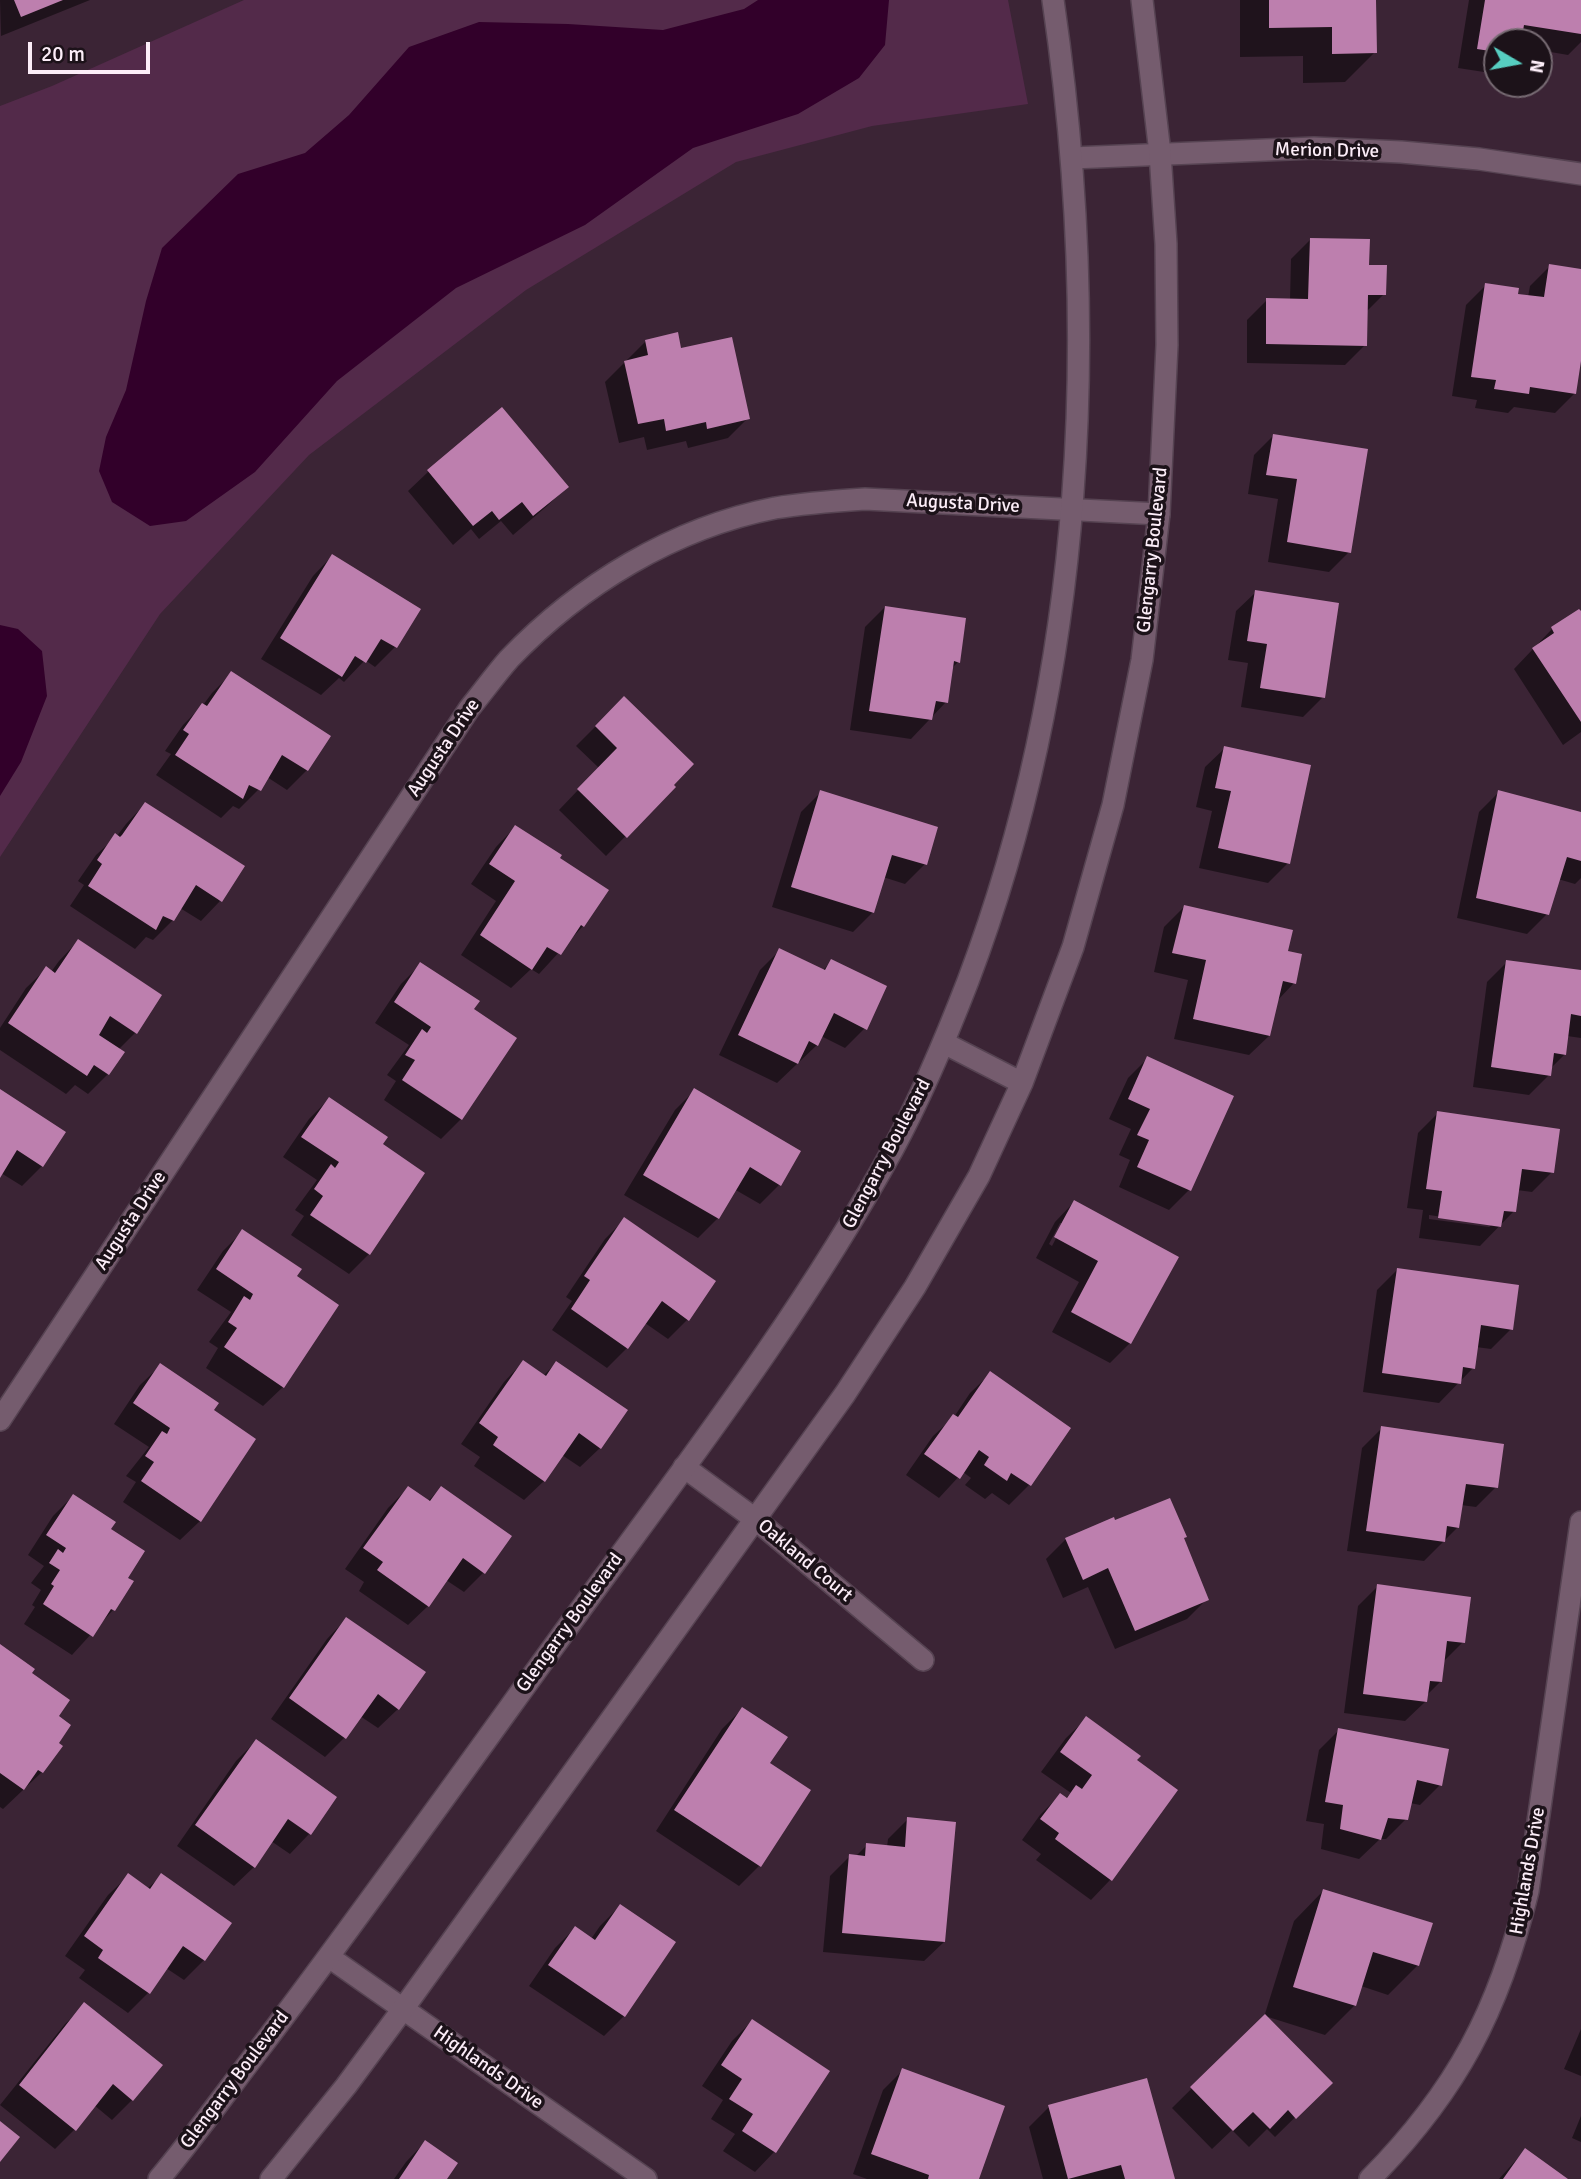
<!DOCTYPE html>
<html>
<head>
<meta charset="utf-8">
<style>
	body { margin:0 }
	#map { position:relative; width:1581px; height:2179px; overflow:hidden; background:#3b2435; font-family:Signika,sans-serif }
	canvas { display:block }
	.north { position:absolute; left:1483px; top:28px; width:70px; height:70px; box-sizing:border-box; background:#1c1219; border:2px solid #766a72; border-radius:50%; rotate:100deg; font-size:19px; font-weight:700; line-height:28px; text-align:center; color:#fcedf8 }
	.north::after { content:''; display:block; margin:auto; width:24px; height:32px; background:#57cec1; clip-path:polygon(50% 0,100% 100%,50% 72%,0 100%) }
	.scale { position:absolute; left:28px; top:42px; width:122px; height:32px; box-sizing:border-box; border:4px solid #fcedf8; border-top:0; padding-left:9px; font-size:21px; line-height:24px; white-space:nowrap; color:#fcedf8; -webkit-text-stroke:5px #1c1219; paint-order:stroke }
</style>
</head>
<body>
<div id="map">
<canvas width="1581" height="2179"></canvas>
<div class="north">N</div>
<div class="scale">20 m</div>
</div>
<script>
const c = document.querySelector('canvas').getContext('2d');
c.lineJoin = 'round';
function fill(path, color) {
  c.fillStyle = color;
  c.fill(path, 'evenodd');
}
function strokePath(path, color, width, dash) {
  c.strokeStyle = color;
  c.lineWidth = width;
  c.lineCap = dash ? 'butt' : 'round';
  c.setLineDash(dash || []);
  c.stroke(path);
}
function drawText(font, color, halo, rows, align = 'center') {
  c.font = font + ' Signika,sans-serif';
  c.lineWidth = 7;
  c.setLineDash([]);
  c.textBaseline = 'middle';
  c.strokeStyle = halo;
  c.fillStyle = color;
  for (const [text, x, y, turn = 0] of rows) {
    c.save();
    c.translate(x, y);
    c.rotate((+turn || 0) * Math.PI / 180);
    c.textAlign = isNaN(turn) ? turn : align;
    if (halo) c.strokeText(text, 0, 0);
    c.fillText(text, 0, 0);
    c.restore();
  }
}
const green = new Path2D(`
	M244,0H1008L1028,104L872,126L736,162L526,290L309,455L160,614L0,857V106L52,86Z`);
const water = new Path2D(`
	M758,0H889L885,45L859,78L798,114L693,148L585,225L456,288L337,381L255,472L186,521L150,526L112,502L99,471L106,437L126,390L146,301L162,248L238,174L305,153L349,115L409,47L479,22L568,24L663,30L744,9Z
	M0,625L18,629L42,651L47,696L21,762L0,796Z`);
const shadow = new Path2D(`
	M0,0H90L1,36Z
	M1240,0H1375V52L1345,82L1303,83V56L1240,57Z
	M1469,0H1581V42L1568,55L1539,50V42H1497V74L1458,68Z
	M1311,239L1367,267L1384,294L1366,312L1365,345L1345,365L1247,363V320L1267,300H1290L1291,259Z
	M1550,266L1581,271V348L1575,393L1555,413L1514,407L1508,413L1475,408L1477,400L1452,396L1466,305L1486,285L1516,295L1528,297L1530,286Z
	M646,341L679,350L748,418L728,438L688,448L686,441L647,450L644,437L619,443L605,382Z
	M502,409L567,487L547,506L513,535L501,521L479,539L471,529L453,545L408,491L428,472Z
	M1274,435L1349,552L1329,572L1268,562L1278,499L1248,494L1254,455Z
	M332,556L395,647L375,667L365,660L344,682L339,678L321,695L261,659L313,576Z
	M1256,592L1323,697L1303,717L1241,707L1248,663L1228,660L1236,611Z
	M885,607L958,662L951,669L946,702L911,739L850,730L865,627Z
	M1581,614V732L1563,745L1514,669L1552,629Z
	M232,673L307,770L287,790L267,777L259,789L239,809L233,806L221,818L156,775L171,754L165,751L183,725L203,705L212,693Z
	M624,698L674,787L606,856L559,810L599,768L576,746Z
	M1225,748L1288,863L1268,883L1199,868L1212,811L1196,807L1205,767Z
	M821,792L925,864L905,884L883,877L873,912L853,932L772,907L801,812Z
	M1499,792L1581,814V878L1575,884L1558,879L1547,914L1527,934L1457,918L1479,812Z
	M145,804L220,901L201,921L180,908L173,920L153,940L146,937L135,949L70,906L84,885L78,881L96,855L117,836L126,824Z
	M515,827L558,859L583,926L539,974L531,969L511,988L461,955L496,901L471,884L496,847Z
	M1184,907L1286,952L1294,983L1277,1001L1269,1036L1249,1055L1174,1039L1188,980L1154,972L1164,927Z
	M78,941L135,1033L118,1050L108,1074L88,1094L75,1085L66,1094L0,1050V1028L26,988L46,969L51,972L59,961Z
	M780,950L822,971L831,962L865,1028L845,1048L821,1036L817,1045L777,1083L719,1055L760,970Z
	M1507,962L1581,972V1038L1567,1036L1565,1054L1550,1069L1549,1075L1529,1095L1473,1087L1487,982Z
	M421,964L472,1010L461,1119L441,1139L384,1100L396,1081L387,1075L409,1045L375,1023L401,984Z
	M1148,1058L1189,1190L1169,1210L1119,1187L1130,1160L1119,1155L1131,1129L1109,1119L1128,1078Z
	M695,1090L780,1184L760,1204L734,1189L718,1218L698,1238L624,1195L675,1110Z
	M0,1091L42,1166L22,1186L1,1173L0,1175Z
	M329,1099L380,1145L369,1254L349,1274L291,1235L304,1216L295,1210L317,1180L283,1157L309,1119Z
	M1438,1113L1552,1172L1532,1192L1517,1190L1514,1211L1480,1246L1419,1238L1423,1210L1407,1208L1418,1133ZM1429,1215L1493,1224L1489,1227L1429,1219Z
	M1074,1202L1177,1258L1130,1343L1110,1363L1052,1332L1079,1282L1036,1258L1055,1222ZM1060,1223H1064L1052,1246L1049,1244Z
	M625,1219L688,1319L668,1339L645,1323L627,1348L607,1368L552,1330L572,1301L566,1297L605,1239Z
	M242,1232L295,1277L283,1387L263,1406L206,1368L218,1348L209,1342L231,1312L197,1290L223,1251Z
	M1397,1270L1511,1329L1491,1349L1476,1347L1473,1368L1439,1403L1363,1392L1377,1290Z
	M523,1362L543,1376L556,1363L600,1448L580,1467L562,1455L544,1481L524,1500L474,1466L480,1457L461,1444L504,1382Z
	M160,1366L211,1411L200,1521L180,1540L123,1502L136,1482L126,1476L149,1447L114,1424L140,1385Z
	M990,1374L1068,1428L1029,1485L1009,1505L992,1493L985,1499L965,1485L971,1478L963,1472L939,1498L906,1475L933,1436L954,1417L970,1393Z
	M1382,1428L1496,1487L1476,1507L1461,1505L1458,1527L1424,1561L1347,1551L1362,1448Z
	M408,1488L428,1501L441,1488L483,1573L464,1592L446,1580L428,1606L408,1625L359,1591L364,1582L345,1569L388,1508Z
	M73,1496L126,1578L113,1610L72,1655L24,1624L35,1607L32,1605L41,1590L31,1583L44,1566L28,1555L53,1516Z
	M1066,1539H1182L1207,1599L1187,1619L1115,1649L1088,1587L1063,1598L1046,1559Z
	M1378,1586L1463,1642L1443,1662L1440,1682L1426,1696L1425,1702L1405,1721L1344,1713L1358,1606Z
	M346,1619L398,1709L378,1728L360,1716L345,1737L325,1757L271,1719L327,1639Z
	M0,1647L56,1717V1743L60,1746L42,1772L3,1809L0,1807Z
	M742,1709L767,1764L808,1791L759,1866L739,1886L656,1831L722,1729Z
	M1086,1719L1135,1761L1175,1790L1110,1880L1091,1900L1036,1860L1041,1854L1022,1840L1040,1815L1060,1795L1065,1799L1071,1793L1041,1772L1066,1738Z
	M1339,1730L1440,1785L1420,1805L1410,1803L1406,1819L1386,1839H1380L1359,1859L1321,1849L1324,1824L1306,1821L1319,1750Z
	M256,1741L335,1797L309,1834L290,1854L271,1841L254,1867L234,1886L177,1846L236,1761Z
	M908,1819L944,1942L924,1961L823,1952L830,1876L850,1856L855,1857L867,1845L887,1847L888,1839Z
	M128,1876L147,1889L161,1876L230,1924L204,1960L184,1980L166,1968L148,1993L128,2013L79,1978L85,1970L65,1956L108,1895Z
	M1323,1891L1418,1965L1388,1995L1361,1986L1355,2005L1325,2035L1265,2016L1330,2083L1275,2137L1267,2129L1249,2147L1232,2130L1212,2149L1172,2108L1264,2017L1294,1921Z
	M620,1906L674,1943L624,2016L604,2036L529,1986L555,1948L575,1928L591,1939L600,1926Z
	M85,2005L132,2100L112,2120L94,2105L74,2130L55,2149L0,2105L65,2024Z
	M752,2021L828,2072L774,2152L755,2172L723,2151L735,2134L711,2119L723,2100L702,2086L732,2041Z
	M1581,2029V2076L1564,2069Z
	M903,2070L977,2179H867L853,2174L883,2090Z
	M1049,2107L1173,2179H1043L1029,2127Z
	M1581,2116V2142L1572,2138Z
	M425,2142L445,2179H394L406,2162Z
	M1525,2150L1565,2179H1499Z`);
const building = new Path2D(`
	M14,0H63L21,17Z
	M1269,0H1376L1377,53L1332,54V27L1269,28Z
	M1485,0H1581V34L1524,25L1521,42H1497V52L1477,49Z
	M1310,238L1370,239L1369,265H1387L1386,295H1368L1367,346L1266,344V298L1308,299Z
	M1549,264L1581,269V361L1576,394L1530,387L1529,394L1494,389L1496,380L1471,377L1485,283L1519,288L1518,294L1544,297Z
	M678,332L681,348L732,337L750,419L707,429L706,422L666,431L664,419L638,424L624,361L648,355L645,340Z
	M502,407L569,487L533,516L522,502L499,520L492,511L473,526L427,470Z
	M1273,434L1368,449L1351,553L1287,542L1297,479L1266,475Z
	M332,554L421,609L397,648L381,639L366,663L355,656L342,677L280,638Z
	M1255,590L1339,603L1325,698L1260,688L1267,644L1247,641Z
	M885,606L966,618L960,663L954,661L948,703L936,701L932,720L869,711Z
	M1579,609L1581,611V722L1532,648L1554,633L1551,627Z
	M231,671L331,736L308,771L282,755L261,791L249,785L243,799L175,755L189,734L183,730L202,703L207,706Z
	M624,696L694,764L674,785L676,787L627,838L577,789L617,748L595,726Z
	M1224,746L1311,765L1290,864L1218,848L1231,791L1215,788Z
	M820,790L938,827L927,865L892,855L874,913L791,887Z
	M1498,790L1581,812V861L1567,857L1549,915L1476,898Z
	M145,802L245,866L222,902L196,885L174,921L163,916L156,930L88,886L102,864L97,860L115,833L120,837L122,835Z
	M515,825L562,855L560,858L609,890L584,927L581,925L561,955L547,947L532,970L480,935L515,881L489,864Z
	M1184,905L1293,930L1288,951L1302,954L1296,984L1283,981L1270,1036L1193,1019L1206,960L1172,953Z
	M78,939L162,995L137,1034L110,1016L99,1035L125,1052L109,1075L94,1065L87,1076L8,1023L46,966L55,973Z
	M779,948L825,970L831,959L887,986L867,1030L834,1013L818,1046L809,1041L798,1064L738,1035Z
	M1506,960L1581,970V1016L1571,1014L1566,1055L1554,1053L1551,1076L1491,1067Z
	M420,962L480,1001L474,1009L517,1038L462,1120L402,1080L415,1060L405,1055L422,1029L427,1033L431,1027L394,1002Z
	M1147,1056L1234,1096L1191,1191L1137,1167L1149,1140L1137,1135L1150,1109L1128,1099Z
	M694,1088L801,1151L781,1186L750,1167L719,1219L643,1175Z
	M0,1089L66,1132L43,1167L17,1150L0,1178Z
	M329,1097L388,1137L383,1144L425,1173L370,1255L310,1215L323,1196L314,1189L331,1164L335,1168L339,1162L301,1137Z
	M1437,1111L1560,1129L1554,1173L1522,1169L1516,1212L1504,1211L1501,1227L1438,1218L1442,1191L1426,1189Z
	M1074,1200L1179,1257L1131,1344L1071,1312L1098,1261L1054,1237Z
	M624,1217L716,1281L689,1321L662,1301L628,1349L571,1309L590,1280L584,1276Z
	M242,1229L302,1269L297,1276L339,1305L284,1388L224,1347L237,1328L228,1322L244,1296L250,1300L253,1294L216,1269Z
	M1397,1268L1519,1285L1513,1330L1481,1325L1475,1369L1463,1367L1461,1384L1382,1373Z
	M523,1360L546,1376L556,1361L628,1410L601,1449L579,1433L545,1482L493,1445L498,1437L479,1423Z
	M160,1363L219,1403L214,1410L256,1439L201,1522L141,1481L154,1462L145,1456L162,1431L167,1434L170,1428L133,1403Z
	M990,1371L1071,1428L1031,1486L1011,1473L1007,1481L984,1465L989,1457L979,1450L960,1479L924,1454L953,1414L958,1417Z
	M1381,1426L1504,1444L1498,1488L1466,1484L1459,1528L1447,1526L1445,1542L1366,1531Z
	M408,1486L430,1501L441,1486L512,1536L485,1574L463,1558L429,1607L377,1570L383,1562L363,1548Z
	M73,1494L116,1522L111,1529L145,1551L128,1578L134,1581L115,1611L111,1609L93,1637L43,1604L54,1586L51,1584L60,1570L49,1563L58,1549L63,1553L66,1548L46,1535Z
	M1170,1498L1187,1537L1184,1538L1209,1600L1135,1631L1108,1568L1083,1580L1065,1538L1114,1517L1115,1520Z
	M1377,1584L1471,1597L1465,1643L1447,1641L1442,1682L1430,1681L1427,1702L1363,1694Z
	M346,1617L426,1672L399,1710L378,1694L346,1739L289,1698Z
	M0,1644L35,1669L32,1673L70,1700L59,1716L71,1725L59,1743L63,1746L43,1773L38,1770L24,1790L0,1773Z
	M742,1707L788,1737L770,1763L811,1790L761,1867L674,1810Z
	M1086,1716L1141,1756L1137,1760L1178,1790L1112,1881L1055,1839L1059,1833L1040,1819L1060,1793L1067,1798L1076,1785L1082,1789L1092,1775L1060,1752Z
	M1338,1728L1449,1749L1442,1786L1417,1780L1408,1820L1388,1818L1381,1840L1340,1829L1343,1805L1325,1802Z
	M256,1739L337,1797L311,1835L288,1819L255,1868L195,1825Z
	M907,1817L956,1822L945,1942L842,1933L849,1854L865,1856L866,1843L905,1847Z
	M128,1873L150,1889L161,1873L232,1923L205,1961L183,1946L150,1994L98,1958L103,1950L84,1936Z
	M1323,1889L1433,1923L1419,1966L1373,1952L1356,2006L1293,1987Z
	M620,1904L676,1942L625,2017L548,1965L575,1926L595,1940Z
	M84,2002L163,2065L133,2101L113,2084L76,2131L19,2085Z
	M1265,2014L1333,2083L1296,2119L1288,2110L1270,2129L1253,2112L1233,2131L1190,2087Z
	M752,2019L830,2071L776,2153L742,2131L753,2114L729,2099L742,2079L721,2065Z
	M902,2068L1005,2106L979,2179H928L929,2175L871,2154Z
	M1147,2078L1175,2179H1125L1121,2165L1068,2179L1048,2105Z
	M0,2121L20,2137L0,2162Z
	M425,2140L458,2163L447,2179H399Z
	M1525,2148L1568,2179H1503Z`);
const minor = new Path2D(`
	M1072,158L1314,148L1401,152L1479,159L1581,174
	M0,1420L469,709C482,693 495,675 509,659C580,585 673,528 775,508C805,503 835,501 865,499L1159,514
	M684,1467L755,1519L923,1660
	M329,1957L646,2179
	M1370,2179C1457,2091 1499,2010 1528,1891L1581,1522`);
const tertiary = new Path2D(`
	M944,1043L1022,1083
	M159,2179C196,2135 229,2088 264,2043C363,1912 458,1779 554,1646C671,1484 797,1324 893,1149C922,1095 946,1038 968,981C1086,669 1101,327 1053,0
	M271,2179L346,2086L403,2009L845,1394L915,1287L979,1176L1022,1083L1073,947L1113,805L1142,660L1159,514L1167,345L1166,244L1160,153L1142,0`);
const streetNames = [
	["Merion Drive",1327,151,1],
	["Augusta Drive",963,504,3],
	["Glengarry Boulevard",1153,550,-84],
	["Augusta Drive",444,748,-56],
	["Glengarry Boulevard",887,1154,-62],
	["Augusta Drive",131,1221,-57],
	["Oakland Court",805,1561,40],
	["Glengarry Boulevard",570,1623,-54],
	["Highlands Drive",1528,1871,-80],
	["Highlands Drive",488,2068,35],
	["Glengarry Boulevard",235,2080,-53]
];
fill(green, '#532a4a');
fill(water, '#32002a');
fill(shadow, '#0007');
fill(building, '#bd7fae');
strokePath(minor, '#564352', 24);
strokePath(tertiary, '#564352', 24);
strokePath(minor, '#755c6e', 21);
strokePath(tertiary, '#755c6e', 21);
drawText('19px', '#fcedf8', '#1c1219', streetNames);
</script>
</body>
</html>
